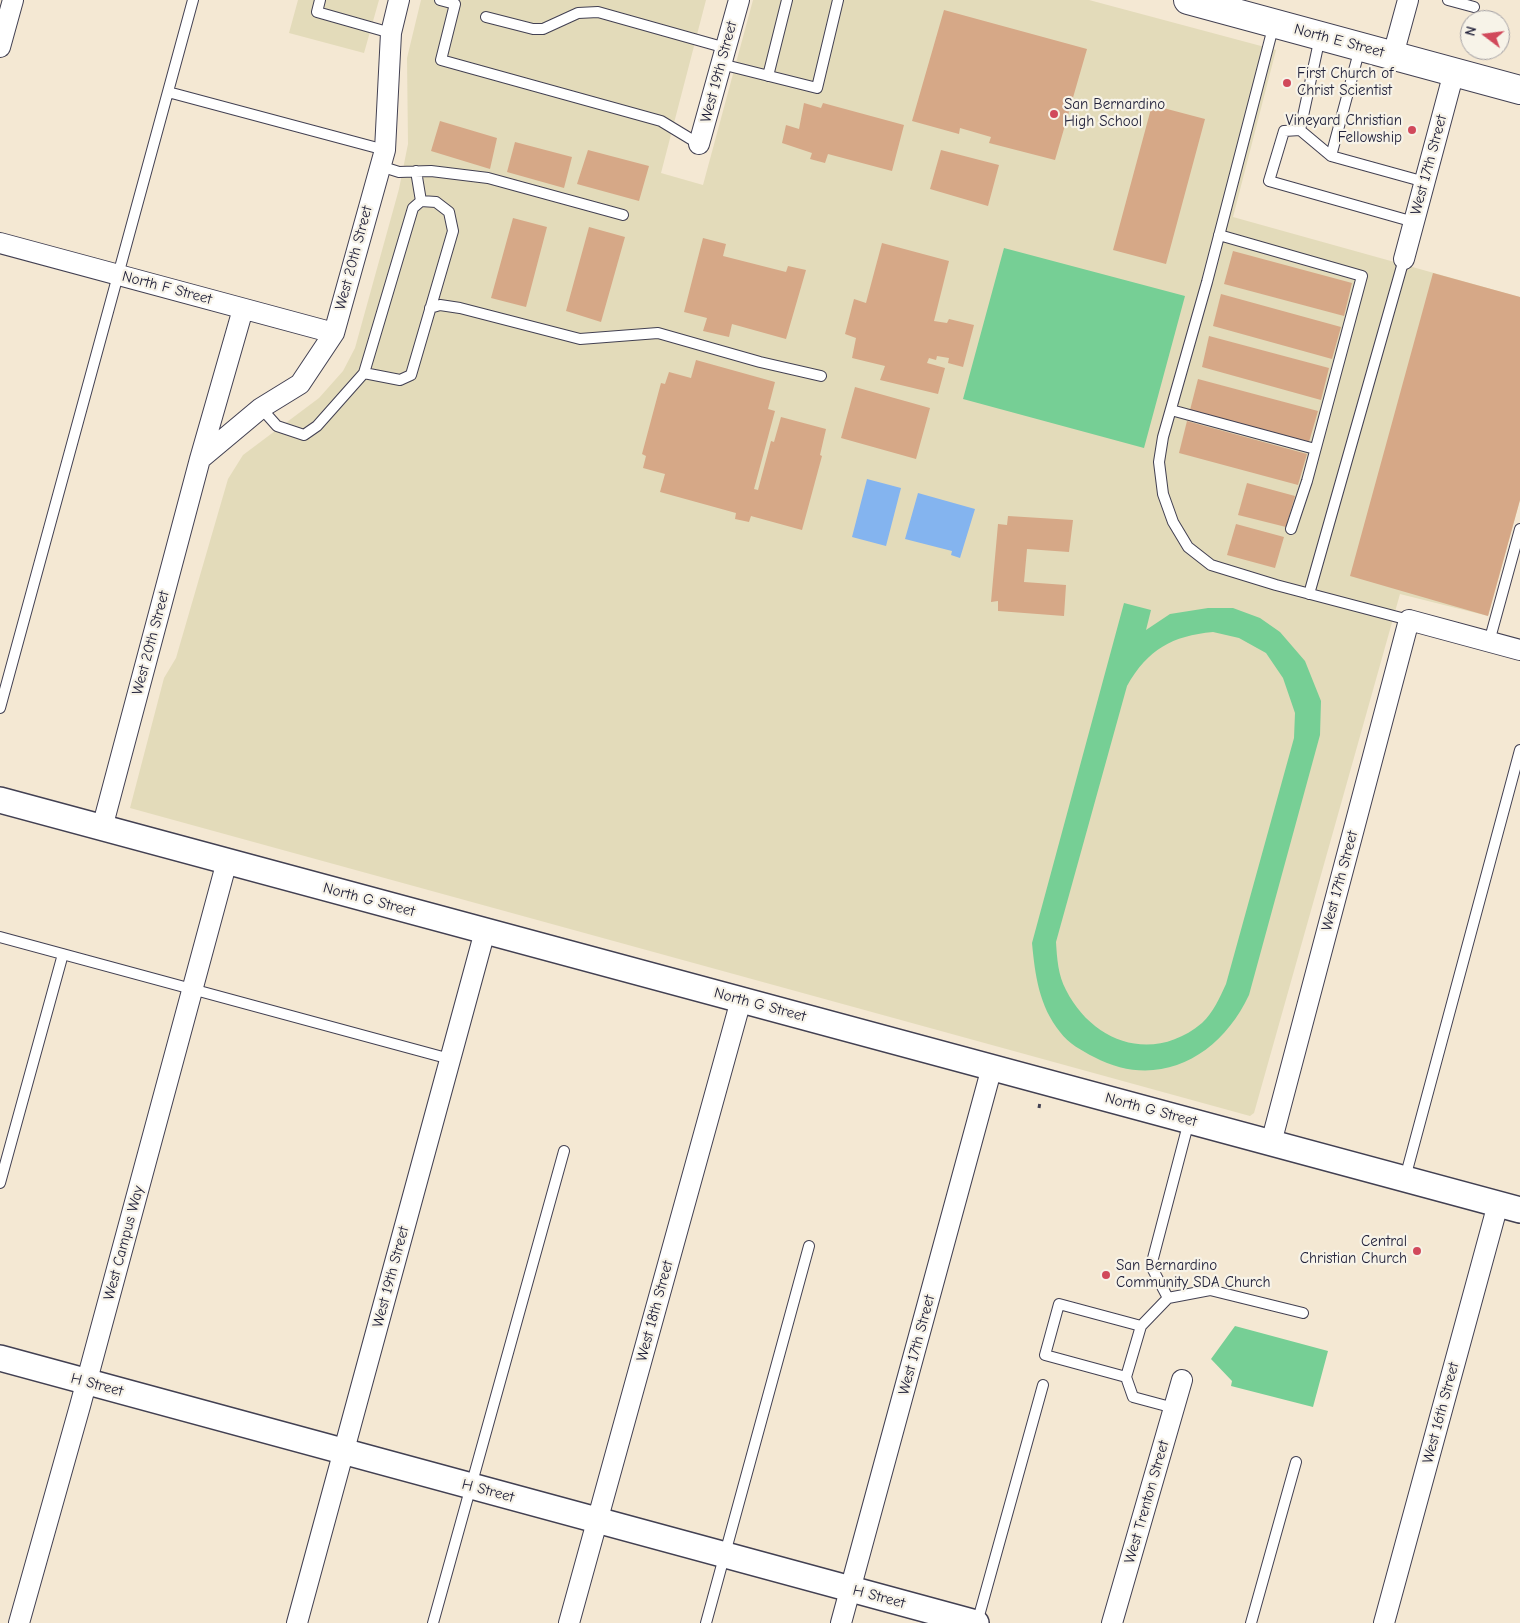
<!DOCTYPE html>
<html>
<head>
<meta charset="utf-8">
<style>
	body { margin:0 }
	#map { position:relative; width:1520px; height:1623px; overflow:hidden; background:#f4e8d3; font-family:"Comic Neue",sans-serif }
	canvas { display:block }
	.north { position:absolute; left:1460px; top:10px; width:50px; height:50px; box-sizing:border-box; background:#f7f3e8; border:1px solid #a29fa3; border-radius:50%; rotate:285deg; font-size:14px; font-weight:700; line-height:20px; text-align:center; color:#22223b }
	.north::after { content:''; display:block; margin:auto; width:18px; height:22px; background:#d1495b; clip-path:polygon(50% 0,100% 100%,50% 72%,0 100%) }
</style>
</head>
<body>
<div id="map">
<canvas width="1520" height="1623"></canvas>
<div class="north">N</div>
</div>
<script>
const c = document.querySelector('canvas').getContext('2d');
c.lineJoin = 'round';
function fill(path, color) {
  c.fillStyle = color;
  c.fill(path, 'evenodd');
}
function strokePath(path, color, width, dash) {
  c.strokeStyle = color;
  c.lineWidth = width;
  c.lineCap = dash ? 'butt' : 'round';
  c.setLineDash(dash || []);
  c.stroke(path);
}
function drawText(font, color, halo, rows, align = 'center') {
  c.font = font + ' "Comic Neue",sans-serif';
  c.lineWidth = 4.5;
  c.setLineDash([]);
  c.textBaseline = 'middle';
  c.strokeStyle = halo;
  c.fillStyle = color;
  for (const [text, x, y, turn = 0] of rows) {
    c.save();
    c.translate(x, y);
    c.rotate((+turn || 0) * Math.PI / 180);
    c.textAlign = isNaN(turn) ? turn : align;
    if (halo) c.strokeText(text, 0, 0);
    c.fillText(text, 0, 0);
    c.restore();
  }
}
const built = new Path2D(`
	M298,0H379L364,53L289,33Z
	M421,0H706L661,173L703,185L753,0H1089L1276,50L1233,217L1520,297V500L1488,616L1400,594L1254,1113L1250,1116L130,808L164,678L176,658L228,479L243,455L319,398L343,371L355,348L399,189L408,144L407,58Z`);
const green = new Path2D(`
	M1004,248L1185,296L1144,448L963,399Z
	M1124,603L1151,610L1146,630L1170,614L1208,608H1233L1260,618L1280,632L1305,661L1321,701L1320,735L1249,995C1220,1057 1158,1091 1094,1057C1082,1051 1068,1043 1060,1032C1039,1006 1035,975 1032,943ZM1213,632L1239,638L1266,653L1283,678L1295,713L1294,738L1226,984C1220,997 1213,1013 1202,1023C1153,1064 1093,1043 1066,990C1058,975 1057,958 1056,942L1127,686C1148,649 1172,636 1213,632Z
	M1235,1326L1328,1351L1313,1407L1231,1386L1232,1381L1211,1359Z`);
const water = new Path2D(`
	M867,479L901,488L886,546L852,537Z
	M918,493L975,509L960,558L951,555L952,551L905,539Z`);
const building = new Path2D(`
	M944,10L1087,49L1055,160L989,143L991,137L960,128L959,134L912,121Z
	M804,103L821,108L823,103L904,125L892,171L828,154L825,163L810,159L812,153L782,143L786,125L799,129Z
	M1152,105L1205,119L1166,264L1113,250Z
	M440,121L497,138L490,169L431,151Z
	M515,142L572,157L564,188L507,172Z
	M588,150L649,166L639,201L577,184Z
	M941,150L999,165L988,206L930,189Z
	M513,218L547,227L526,307L491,298Z
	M589,227L625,237L601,322L566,311Z
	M703,238L726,244L723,256L786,272L788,266L806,270L786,339L732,324L729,337L703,331L707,318L684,312Z
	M882,243L949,261L934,321L947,323L949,319L974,325L963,367L948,363L949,358L937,356L936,360L929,358L927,363L945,368L938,394L880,380L885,366L852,358L856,338L845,334L854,299L866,303Z
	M1233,251L1352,283L1344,316L1224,284Z
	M1433,273L1520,297V500L1488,616L1350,576Z
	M1221,294L1341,327L1332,359L1213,326Z
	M1209,336L1329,368L1321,400L1202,367Z
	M696,360L775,382L768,409L775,411L754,489L758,490L771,441L774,442L781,417L826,429L820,455L822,456L802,530L751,516L749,522L735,519L736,513L660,492L665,474L643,468L646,456L642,454L661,383L665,384L669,372L691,378Z
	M1198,379L1318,411L1309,442L1190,410Z
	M855,387L930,408L916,459L841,438Z
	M1187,421L1307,454L1298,485L1179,453Z
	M1247,483L1295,496L1286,527L1238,515Z
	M1008,516L1073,520L1069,552L1027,549L1024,582L1066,585L1064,616L998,611V601L991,602L998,524L1007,525Z
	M1236,524L1284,537L1275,568L1227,555Z`);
const path = new Path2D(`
	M1039,1108L1040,1102`);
const service = new Path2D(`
	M320,0L317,12L391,33
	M440,0L455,4L441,60L661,121L699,144
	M1448,0L1474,7
	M486,17L533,29H543L578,13L598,12L726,48
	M1274,24L1207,282L1163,437L1159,462L1163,494L1173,522L1188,547L1211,565L1276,585L1409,620
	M1320,37L1300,130L1284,131L1269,181L1414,222
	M1360,48L1331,156L1425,182
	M721,64L817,88L838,0
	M768,76L787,0
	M168,92L385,150
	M1300,130L1331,156
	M380,166L399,172L431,171L488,178L623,215
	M416,171L421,201
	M1219,235L1362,276L1307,481L1291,529
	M430,308L440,305L460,308L580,339L658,333L760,362L821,376
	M261,408L277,426L304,435L317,426L364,373L413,208L421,201L436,202L449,212L453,231L411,375L400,380L364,373
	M1171,410L1315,449
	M1309,594L1404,259
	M1489,642L1520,529
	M0,708L193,0
	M0,937L450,1059
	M1405,1178L1520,750
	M0,1183L63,954
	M1168,1298L1210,1290L1303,1313
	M1141,1326L1059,1304L1045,1355L1126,1377L1141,1326L1168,1298L1151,1266L1189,1121
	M1126,1377L1133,1397L1174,1408
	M433,1623L564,1151
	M706,1623L809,1246
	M977,1623L1043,1385
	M1251,1623L1296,1462`);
const minor = new Path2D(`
	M0,47L13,0
	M1393,55L1408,0
	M699,144L739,0
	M0,243L334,333
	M1404,259L1454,72
	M200,459L261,408L300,384L334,333L385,150L391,33L399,0
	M102,828L200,459L243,309
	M1271,1143L1409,620L1520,650
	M19,1623L80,1406L227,861
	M297,1623L485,931
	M569,1623L741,1000
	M841,1623L992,1067
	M1112,1623L1182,1380
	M1384,1623L1498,1204`);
const tertiary = new Path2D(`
	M0,800L1520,1210
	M0,1358L976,1623`);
const secondary = new Path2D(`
	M1188,0L1520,90`);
const markers = [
	[1287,83,5,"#d1495b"],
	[1054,114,5,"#d1495b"],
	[1412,130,5,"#d1495b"],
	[1417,1251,5,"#d1495b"],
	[1106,1275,5,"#d1495b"]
];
const streetNames = [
	["North E Street",1339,41,15],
	["West 19th Street",719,72,-75],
	["West 17th Street",1429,165,-75],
	["West 20th Street",354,258,-75],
	["North F Street",167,288,15],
	["West 20th Street",151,643,-75],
	["West 17th Street",1340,881,-75],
	["North G Street",369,900,15],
	["North G Street",760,1005,15],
	["North G Street",1151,1110,15],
	["West Campus Way",124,1243,-75],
	["West 19th Street",391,1277,-75],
	["West 18th Street",655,1311,-75],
	["West 17th Street",917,1345,-75],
	["H Street",97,1385,15],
	["West 16th Street",1441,1413,-75],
	["H Street",488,1491,15],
	["West Trenton Street",1147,1502,-74],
	["H Street",879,1597,15]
];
const poiNames = [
	["First Church of",1297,74],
	["Christ Scientist",1297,91],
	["San Bernardino",1064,105],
	["High School",1064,122],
	["Vineyard Christian",1402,121,"right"],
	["Fellowship",1402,138,"right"],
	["Central",1407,1242,"right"],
	["Christian Church",1407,1259,"right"],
	["San Bernardino",1116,1266],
	["Community SDA Church",1116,1283]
];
fill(built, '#e3dbba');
fill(green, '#76cf95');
fill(water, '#84b4ef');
fill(building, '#d6a887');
strokePath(service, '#424052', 12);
strokePath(minor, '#424052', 22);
strokePath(tertiary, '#424052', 28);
strokePath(secondary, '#424052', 30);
strokePath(path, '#424052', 3, [4, 4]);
strokePath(service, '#fff', 10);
strokePath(minor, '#fff', 20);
strokePath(tertiary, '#fff', 25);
strokePath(secondary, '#fff', 28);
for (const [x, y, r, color] of markers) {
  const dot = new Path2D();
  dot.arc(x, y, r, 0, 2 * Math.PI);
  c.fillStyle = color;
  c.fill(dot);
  strokePath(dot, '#f7f3e8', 2);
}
drawText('15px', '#22223b', '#f7f3e8', streetNames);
drawText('15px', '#22223b', '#f7f3e8', poiNames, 'left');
</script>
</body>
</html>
